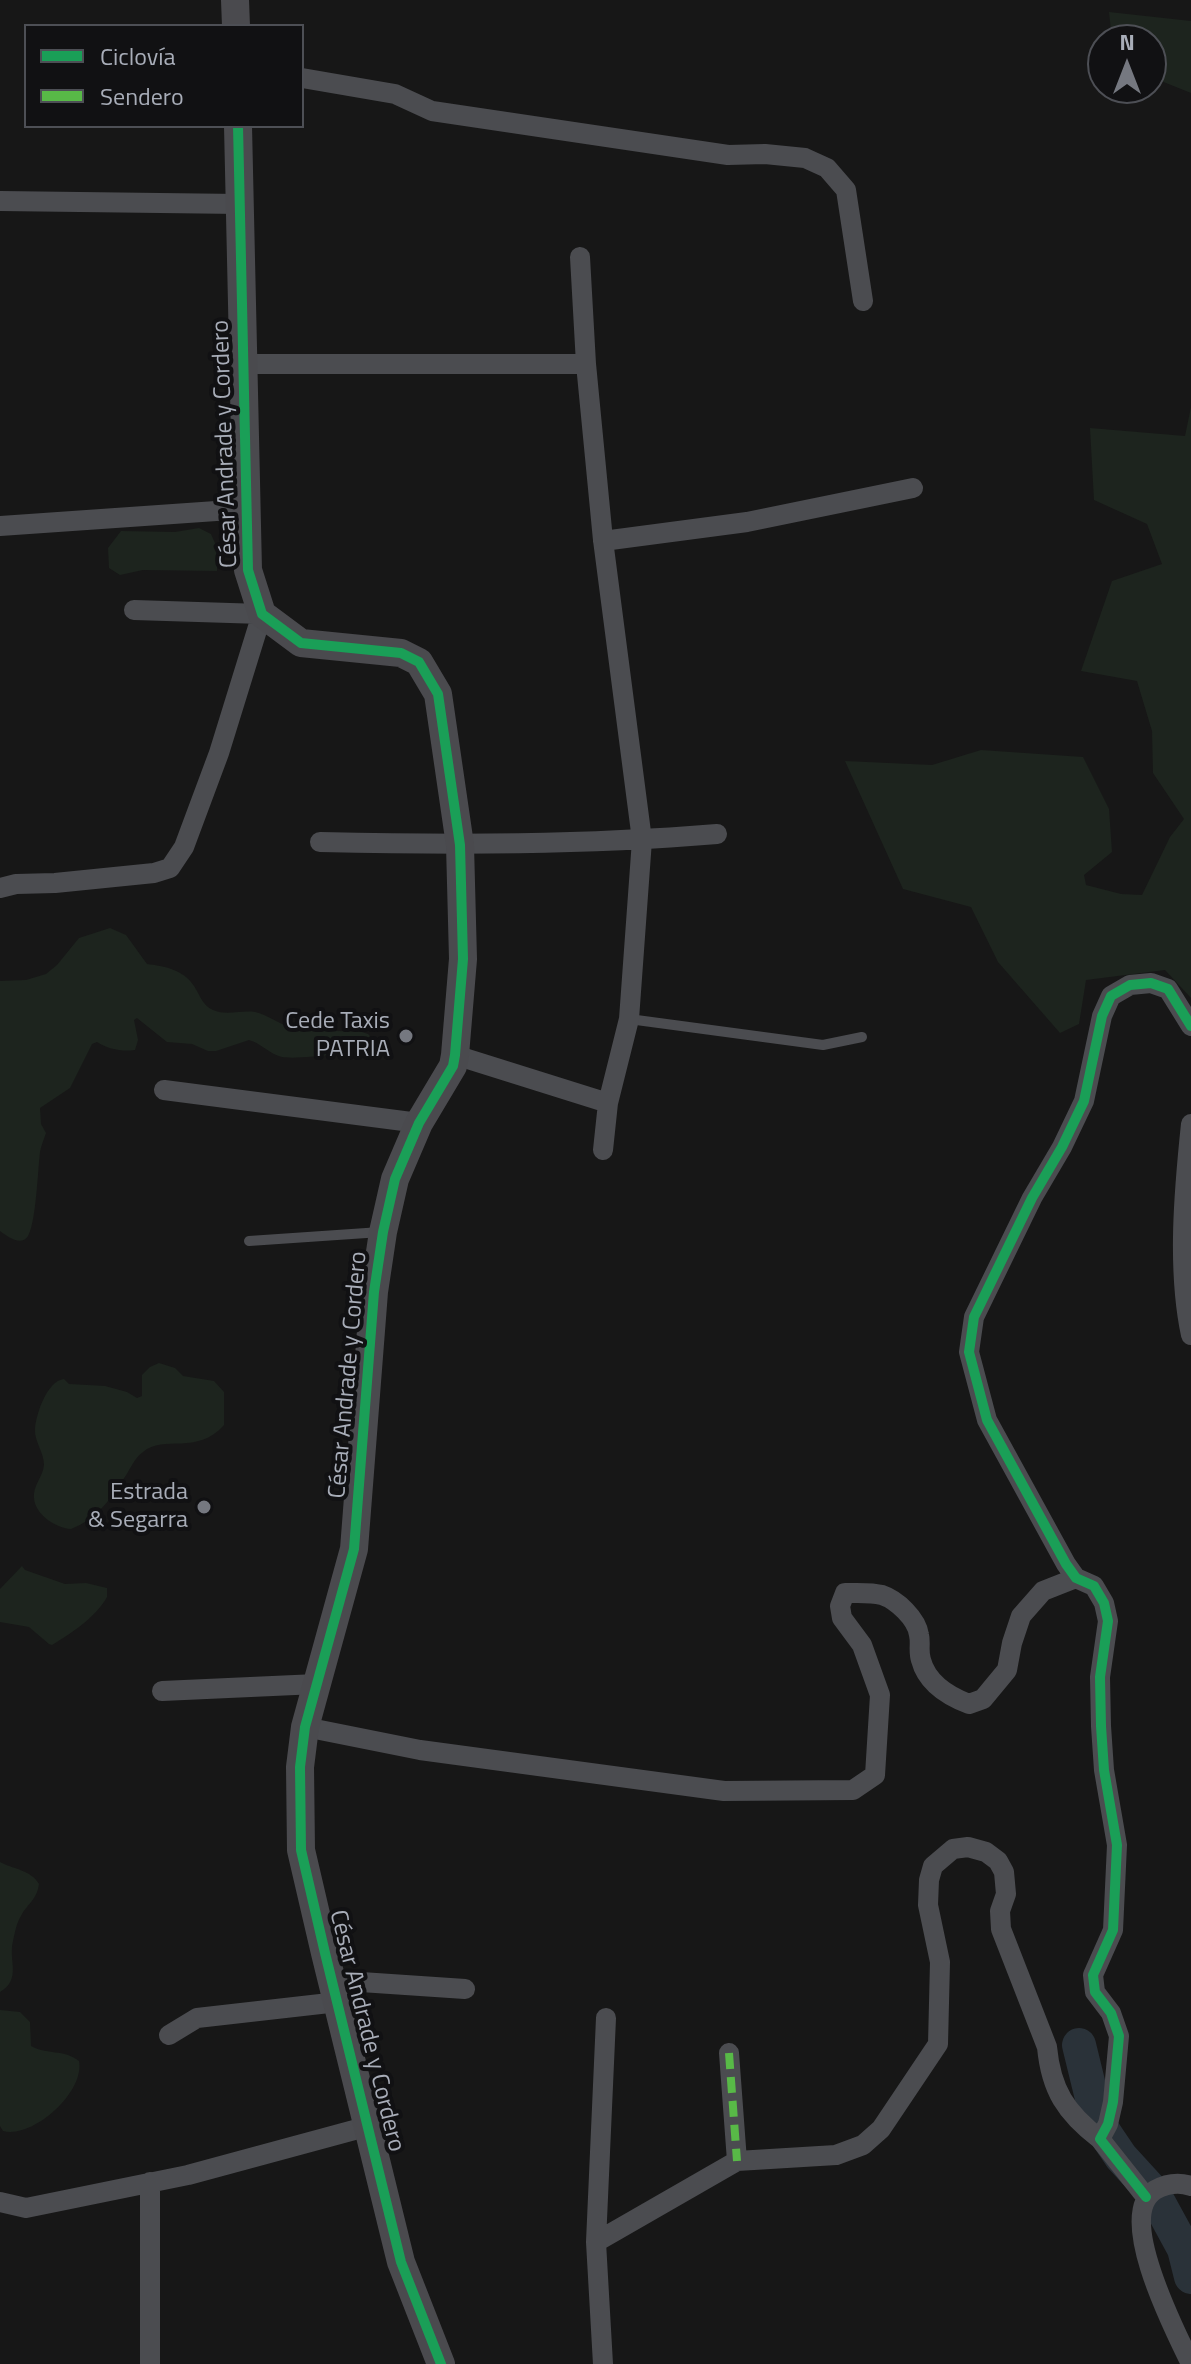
<!DOCTYPE html>
<html>
<head>
<meta charset="utf-8">
<style>
	body { margin:0 }
	#map { position:relative; width:1191px; height:2364px; overflow:hidden; background:#171717; font-family:"Titillium Web",sans-serif }
	canvas { display:block }
	.legend { position:absolute; left:24px; top:24px; width:280px; height:104px; box-sizing:border-box; background:#111113; border:2px solid #4d4f55; margin:0; padding:10px 14px; list-style:none; font-size:24px; color:#a8adb8 }
	.legend li { display:flex; align-items:center; gap:16px; height:40px }
	.legend b { width:40px; border:2px solid #4d4f55 }
	.north { position:absolute; left:1087px; top:24px; width:80px; height:80px; box-sizing:border-box; background:#111113; border:2px solid #4d4f55; border-radius:50%; rotate:0deg; font-size:22px; font-weight:700; line-height:32px; text-align:center; color:#a8adb8 }
	.north::after { content:''; display:block; margin:auto; width:28px; height:36px; background:#757880; clip-path:polygon(50% 0,100% 100%,50% 72%,0 100%) }
</style>
</head>
<body>
<div id="map">
<canvas width="1191" height="2364"></canvas>
<ul class="legend">
<li><b style="height:10px;background:#1a9f57"></b>Ciclovía</li>
<li><b style="height:10px;background:#58b947"></b>Sendero</li>
</ul>
<div class="north">N</div>
</div>
<script>
const c = document.querySelector('canvas').getContext('2d');
c.lineJoin = 'round';
function fill(path, color) {
  c.fillStyle = color;
  c.fill(path, 'evenodd');
}
function strokePath(path, color, width, dash) {
  c.strokeStyle = color;
  c.lineWidth = width;
  c.lineCap = dash ? 'butt' : 'round';
  c.setLineDash(dash || []);
  c.stroke(path);
}
function drawText(font, color, halo, rows, align = 'center') {
  c.font = font + ' "Titillium Web",sans-serif';
  c.lineWidth = 8;
  c.setLineDash([]);
  c.textBaseline = 'middle';
  c.strokeStyle = halo;
  c.fillStyle = color;
  for (const [text, x, y, turn = 0] of rows) {
    c.save();
    c.translate(x, y);
    c.rotate((+turn || 0) * Math.PI / 180);
    c.textAlign = isNaN(turn) ? turn : align;
    if (halo) c.strokeText(text, 0, 0);
    c.fillText(text, 0, 0);
    c.restore();
  }
}
const green = new Path2D(`
	M1109,12L1191,21V93L1151,77V40H1112Z
	M1191,407V998L1165,970L1086,980L1079,1024L1060,1033L998,962L971,907L903,889L845,761L932,765L981,750L1083,757L1109,809L1112,852L1084,875L1086,885L1121,894L1142,895L1170,837L1184,819L1153,773L1152,731L1137,681L1081,671L1112,581L1162,564L1147,524L1094,500L1090,428L1185,436Z
	M199,528L211,534L218,550L217,571L143,570L120,575L109,568L108,548L121,531L175,532Z
	M110,928L126,935L147,964C164,966 184,970 194,986C200,995 202,1005 213,1010C226,1016 242,1010 255,1012C268,1015 277,1023 288,1026C311,1033 338,1030 362,1032L368,1034L375,1041V1047C358,1052 298,1060 282,1057C269,1054 261,1043 249,1040L216,1051H208L192,1044L167,1042L137,1018L134,1020L138,1040L135,1050C122,1052 108,1049 97,1042L92,1044L70,1088L40,1108L41,1124L46,1133C44,1139 41,1146 40,1152C38,1168 36,1223 28,1236C21,1247 7,1236 0,1231V981L26,980L46,974L57,965L79,938Z
	M159,1363L175,1368L183,1376L214,1381L224,1392V1425C197,1456 164,1434 143,1452C136,1457 132,1465 128,1472C112,1497 99,1518 71,1529C55,1528 32,1513 34,1494C35,1483 43,1476 44,1465C44,1452 34,1441 35,1429C36,1414 47,1381 64,1379L69,1384L105,1386L127,1392L137,1398L142,1396V1375L150,1367Z
	M22,1566L25,1570L65,1584L86,1583L107,1588V1597C96,1617 72,1633 52,1645L49,1644L29,1627L0,1622V1589Z
	M0,1862C13,1869 31,1870 39,1884C37,1900 27,1904 21,1916C16,1924 15,1933 13,1941C8,1961 22,1979 0,1992Z
	M0,2010L20,2012L30,2022L31,2046C47,2055 64,2049 79,2061C85,2092 33,2139 3,2131L0,2126Z`);
const river = new Path2D(`
	M1079,2045L1098,2123L1121,2157L1153,2192L1184,2249L1191,2277`);
const lane = new Path2D(`
	M629,1019L823,1045L862,1037
	M249,1241L381,1232`);
const street = new Path2D(`
	M302,78L395,94L432,111L728,155L765,154L805,158L827,168L846,190L863,301
	M0,201L240,204
	M580,257L586,364L603,540L642,840L629,1019L608,1103L603,1150
	M242,364H586
	M0,526L245,509
	M603,541L747,522L913,488
	M320,842C453,845 584,845 717,834
	M0,888L16,884L55,883L154,873L170,868L184,847L219,753L262,614L134,610
	M455,1055L608,1103
	M164,1090L419,1123
	M1191,1124C1184,1191 1177,1269 1191,1335
	M162,1691L317,1684
	M305,1727L420,1750L724,1791L853,1790L875,1775L880,1695L862,1645L842,1618L840,1606L845,1593C857,1593 871,1592 882,1595C897,1600 917,1619 919,1635C921,1643 918,1651 921,1660C927,1683 948,1696 969,1704L983,1699L1007,1670L1012,1643L1021,1616L1043,1591L1076,1578
	M333,1983L361,1982L465,1989
	M169,2035L197,2018L338,2002
	M729,2053L737,2161
	M150,2182V2364
	M1146,2197L1100,2139L1108,2124L1113,2102L1119,2036L1111,2013L1095,1992L1093,1975L1113,1930L1117,1845L1104,1770L1101,1726L1100,1677L1108,1621L1104,1603L1094,1586L1076,1578L1066,1564L987,1420L969,1352L974,1317L1032,1198L1062,1147L1084,1101L1102,1016L1111,996L1130,985L1151,983L1168,989L1191,1026
	M0,2202L26,2208L188,2175L369,2126
	M596,2242L737,2161L836,2155L863,2145L881,2129L938,2044L940,1962L928,1905L929,1880L933,1866L953,1849L968,1847L986,1852L998,1861L1004,1872L1006,1894L1000,1911L1001,1929L1047,2047C1051,2090 1066,2113 1100,2139
	M603,2364L596,2242L606,2018
	M1191,2364C1175,2331 1115,2215 1155,2190C1166,2184 1179,2182 1191,2186`);
const secondary = new Path2D(`
	M235,0L236,26
	M238,126L248,570L262,614L301,643L401,653L419,662L438,694L460,845L463,959L455,1055L453,1066L419,1123L395,1179L383,1232L374,1292L354,1549L305,1727L300,1767L301,1850L325,1953L401,2262L441,2364`);
const quiet = new Path2D(`
	M729,2053L737,2161`);
const cycleway = new Path2D(`
	M238,126L248,570L262,614L301,643L401,653L419,662L438,694L460,845L463,959L455,1055L453,1066L419,1123L395,1179L383,1232L374,1292L354,1549L305,1727L300,1767L301,1850L325,1953L401,2262L441,2364
	M1146,2197L1100,2139L1108,2124L1113,2102L1119,2036L1111,2013L1095,1992L1093,1975L1113,1930L1117,1845L1104,1770L1101,1726L1100,1677L1108,1621L1104,1603L1094,1586L1076,1578L1066,1564L987,1420L969,1352L974,1317L1032,1198L1062,1147L1084,1101L1102,1016L1111,996L1130,985L1151,983L1168,989L1191,1026`);
const markers = [
	[406,1036,8,"#757880"],
	[204,1507,8,"#757880"]
];
const streetNames = [
	["César Andrade y Cordero",226,444,-92],
	["César Andrade y Cordero",349,1375,-85],
	["César Andrade y Cordero",366,2031,76]
];
const poiNames = [
	["Cede Taxis",390,1022],
	["PATRIA",390,1050],
	["Estrada",188,1493],
	["& Segarra",188,1521]
];
fill(green, '#1d241e');
strokePath(river, '#2a3239', 34);
strokePath(lane, '#4b4c50', 10);
strokePath(street, '#4b4c50', 20);
strokePath(secondary, '#4a4a4e', 28);
strokePath(quiet, '#58b947', 8, [16, 8]);
strokePath(cycleway, '#1a9f57', 10);
for (const [x, y, r, color] of markers) {
  const dot = new Path2D();
  dot.arc(x, y, r, 0, 2 * Math.PI);
  c.fillStyle = color;
  c.fill(dot);
  strokePath(dot, '#111113', 3);
}
drawText('24px', '#a8adb8', '#111113', streetNames);
drawText('24px', '#a8adb8', '#111113', poiNames, 'right');
</script>
</body>
</html>
